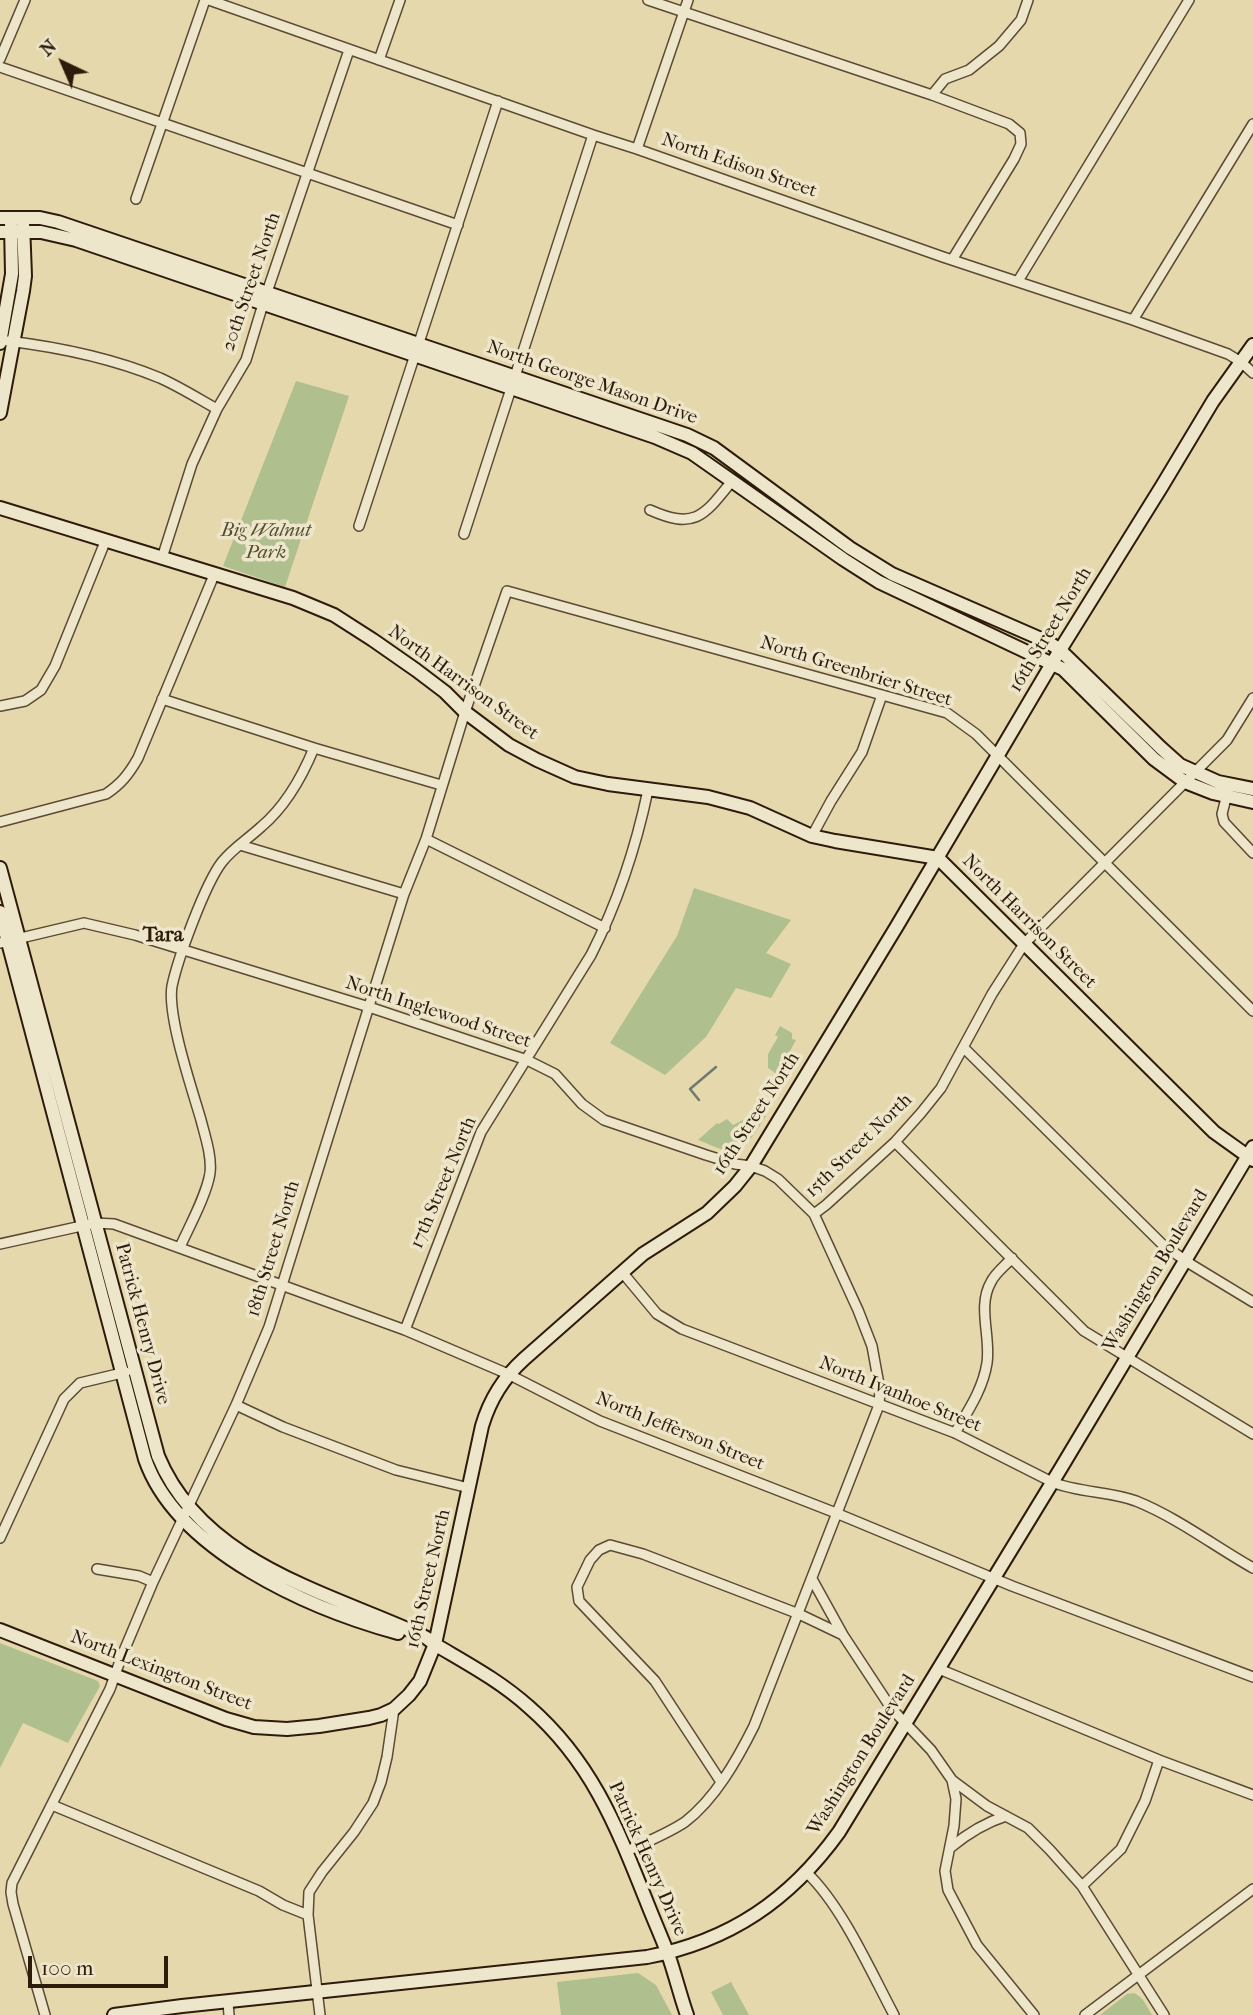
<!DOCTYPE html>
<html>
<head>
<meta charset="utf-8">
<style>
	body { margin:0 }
	#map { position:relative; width:1253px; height:2015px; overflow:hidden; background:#e5d8ad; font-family:"IM FELL French Canon",serif }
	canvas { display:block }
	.north { position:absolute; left:28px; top:28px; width:70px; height:70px; -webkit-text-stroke:5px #eee6ca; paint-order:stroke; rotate:316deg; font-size:19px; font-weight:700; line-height:28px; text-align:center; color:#2d1b0b }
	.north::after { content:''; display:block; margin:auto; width:24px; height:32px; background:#2d1b0b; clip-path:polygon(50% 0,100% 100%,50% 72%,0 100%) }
	.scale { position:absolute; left:28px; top:1956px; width:140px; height:32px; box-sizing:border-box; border:4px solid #2d1b0b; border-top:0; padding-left:9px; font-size:21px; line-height:24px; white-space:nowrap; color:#2d1b0b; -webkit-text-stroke:5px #eee6ca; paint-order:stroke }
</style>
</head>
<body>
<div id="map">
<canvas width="1253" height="2015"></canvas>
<div class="north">N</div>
<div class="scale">100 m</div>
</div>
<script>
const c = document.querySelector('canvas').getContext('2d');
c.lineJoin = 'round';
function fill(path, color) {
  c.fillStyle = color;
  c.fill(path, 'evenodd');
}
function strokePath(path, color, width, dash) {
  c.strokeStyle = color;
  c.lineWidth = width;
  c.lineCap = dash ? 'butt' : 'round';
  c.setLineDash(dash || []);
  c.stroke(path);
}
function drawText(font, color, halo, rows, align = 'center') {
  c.font = font + ' "IM FELL French Canon",serif';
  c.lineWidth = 7;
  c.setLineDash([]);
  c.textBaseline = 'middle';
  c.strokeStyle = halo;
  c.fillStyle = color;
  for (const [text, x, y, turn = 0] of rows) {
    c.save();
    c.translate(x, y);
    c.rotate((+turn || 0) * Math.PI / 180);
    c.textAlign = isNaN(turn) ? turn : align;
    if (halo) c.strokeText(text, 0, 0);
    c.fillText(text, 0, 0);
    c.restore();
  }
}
const green = new Path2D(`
	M296,381L349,396L285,587L223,566Z
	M694,888L791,920L766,953L791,964L771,998L736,988L706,1037L665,1075L610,1043L677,936Z
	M780,1026L792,1033V1039L796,1040L790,1051L788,1061L778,1075L768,1068V1054L778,1037L775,1035Z
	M757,1113L766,1116C759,1126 745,1153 731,1151C720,1150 709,1144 698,1140L717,1123L719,1124L727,1119L733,1125Z
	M0,1643L98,1681L100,1686L68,1743L23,1723L0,1768Z
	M638,1973L656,1985L672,2015H561L557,1982Z
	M731,1982L749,2015H723L711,1992Z
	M1134,1993C1143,1997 1147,2006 1152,2015H1100L1127,1994Z`);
const stream = new Path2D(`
	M699,1100L690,1089L716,1067`);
const street = new Path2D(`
	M209,0L593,135L637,149L943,257L1133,320L1228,354L1241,362L1253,373
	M648,0L932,95L1009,124L1020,133L1021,144L1014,159L952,260
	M0,59L25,0
	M379,60L400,0
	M0,67L458,225
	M932,95L945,79L969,70L999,46L1021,20L1028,0
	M637,149L688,0
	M136,199L205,0
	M1018,281L1189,0
	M1133,320L1253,124
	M8,341C57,347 114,359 160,378C180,387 199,399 217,409
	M650,510C695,530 704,516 732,481
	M359,526L498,101
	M464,534L593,135
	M162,558L192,464L217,409L246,360L263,304L349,50
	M162,699L314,748L441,785
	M0,706L25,701L41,690L55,666L105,542
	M1228,790L1222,814L1224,822L1253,853
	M0,822L106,794C121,784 129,774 138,758L214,575
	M812,836L831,801L862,752L882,695
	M426,839L605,928
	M240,845L404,894
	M0,943L84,923L135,935L369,1007L527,1060L555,1074L582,1104L604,1120L706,1155L735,1164L751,1166L765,1171L778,1179L814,1214L858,1310L872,1346L880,1390L879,1405L754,1726C737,1760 715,1799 685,1822C667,1834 646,1842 627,1851
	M964,1048L1163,1245L1192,1265L1253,1302
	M895,1142L1084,1331L1253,1434
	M814,1214L826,1205L895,1142L921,1113L941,1088L992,994L1024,944L1227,740L1253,698
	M0,1244L95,1223L114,1224L405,1330L508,1374L600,1421L836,1513L1012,1586L1253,1677
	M180,1247C189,1227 207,1194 210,1173C212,1156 205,1136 201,1120C192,1089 167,1016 172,986C178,958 205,884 222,862C233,848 248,839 261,827C286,806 302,777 314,748
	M622,1272L657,1314L682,1329L955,1433L1052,1482C1079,1493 1109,1491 1136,1501C1178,1518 1214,1546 1253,1568
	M405,1330L481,1132L591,955C618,902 636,847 648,790
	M236,1405L283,1427L396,1470L469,1488
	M955,1433C968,1411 983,1389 987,1363C991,1337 977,1306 991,1282C995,1273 1006,1265 1012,1258
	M0,1538L64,1399L80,1383L126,1372
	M97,1569L139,1576L153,1582
	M812,1579L843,1635
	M939,1669L1159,1760L1253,1795
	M952,1780L987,1806L1028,1828L1050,1850L1082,1886L1164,2015
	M721,1782L655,1681L579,1601L577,1587L590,1560L599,1550L610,1545L643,1554L799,1614L843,1635L891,1708L931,1750L952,1780L956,1799L954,1826L945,1871L948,1890L977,1945L1034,2015
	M52,1805L259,1891L283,1905L308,1915L320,2015
	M950,1848C968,1833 984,1823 1006,1816
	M807,1873C842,1906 871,1972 894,2015
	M1082,1886L1121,1849L1145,1801L1159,1760
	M308,1915L309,1892L322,1872L354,1832L373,1803L381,1782L387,1757L394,1709
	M228,2002L229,2015
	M45,2015L13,1904L11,1892L12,1883L110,1689L121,1658L153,1582L236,1405L269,1327L404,894L426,839L465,712L507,591L947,713L976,734L1253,1011
	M1085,2015L1253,1889`);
const secondary = new Path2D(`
	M0,218H40L58,222L687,435L714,448L850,548L892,574L1048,642L1060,650L1161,748L1180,765L1218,782L1253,789
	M0,232H41L76,240L655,437L692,453L843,559L879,582L1063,669L1154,759L1185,782L1213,793L1253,802
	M0,343L12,274L11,225
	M0,413L23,291L25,276L23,223
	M0,508L293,598L334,615L373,640L416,670L445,692L465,712L509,745L537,760L575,777L608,784L708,797L750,808L812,836L835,841L938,858L1214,1132L1253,1160
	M0,868L158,1456C202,1563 327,1592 423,1636C428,1638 431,1642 436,1645C468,1664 500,1681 529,1707C591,1761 616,1825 646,1900C653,1918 661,1936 668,1954C675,1974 680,1995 687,2015
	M0,912L145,1459C177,1551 310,1609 398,1633
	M0,1630L226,1719L254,1727L287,1729L319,1726L369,1718L381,1715L394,1709L409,1695L420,1681L435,1644L482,1426C490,1399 503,1378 524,1359L643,1254L707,1213L735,1186L751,1166L897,926L1060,650L1162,486L1213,401L1253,345
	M114,2015L182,2006L647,1957C730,1941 790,1900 839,1832L1061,1468L1253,1147`);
const streetNames = [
	["North Edison Street",739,166,19],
	["20th Street North",252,282,-71],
	["North George Mason Drive",592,383,19],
	["16th Street North",1051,630,-59],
	["North Greenbrier Street",856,672,17],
	["North Harrison Street",463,683,36],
	["North Harrison Street",1029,922,45],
	["North Inglewood Street",438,1013,18],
	["16th Street North",757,1114,-57],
	["15th Street North",859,1146,-44],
	["17th Street North",444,1183,-67],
	["18th Street North",274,1249,-73],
	["Washington Boulevard",1156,1271,-59],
	["Patrick Henry Drive",142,1324,75],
	["North Ivanhoe Street",900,1395,22],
	["North Jefferson Street",680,1432,22],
	["16th Street North",429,1579,-77],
	["North Lexington Street",161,1671,21],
	["Washington Boulevard",862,1755,-58],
	["Patrick Henry Drive",647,1859,66]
];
const parkNames = [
	["Big Walnut",266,531],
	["Park",266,553]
];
const neighbourhoodNames = [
	["Tara",163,936]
];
fill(green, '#afc08e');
strokePath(stream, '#6d7a6f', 2.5);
strokePath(street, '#5b4a34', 12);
strokePath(secondary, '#2d1b0b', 16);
strokePath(street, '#eee6ca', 9);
strokePath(secondary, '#eee6ca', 12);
drawText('19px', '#2d1b0b', '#eee6ca', streetNames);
drawText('italic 19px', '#544d32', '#eee6ca', parkNames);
drawText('bold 21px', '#2d1b0b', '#eee6ca', neighbourhoodNames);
</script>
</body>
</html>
